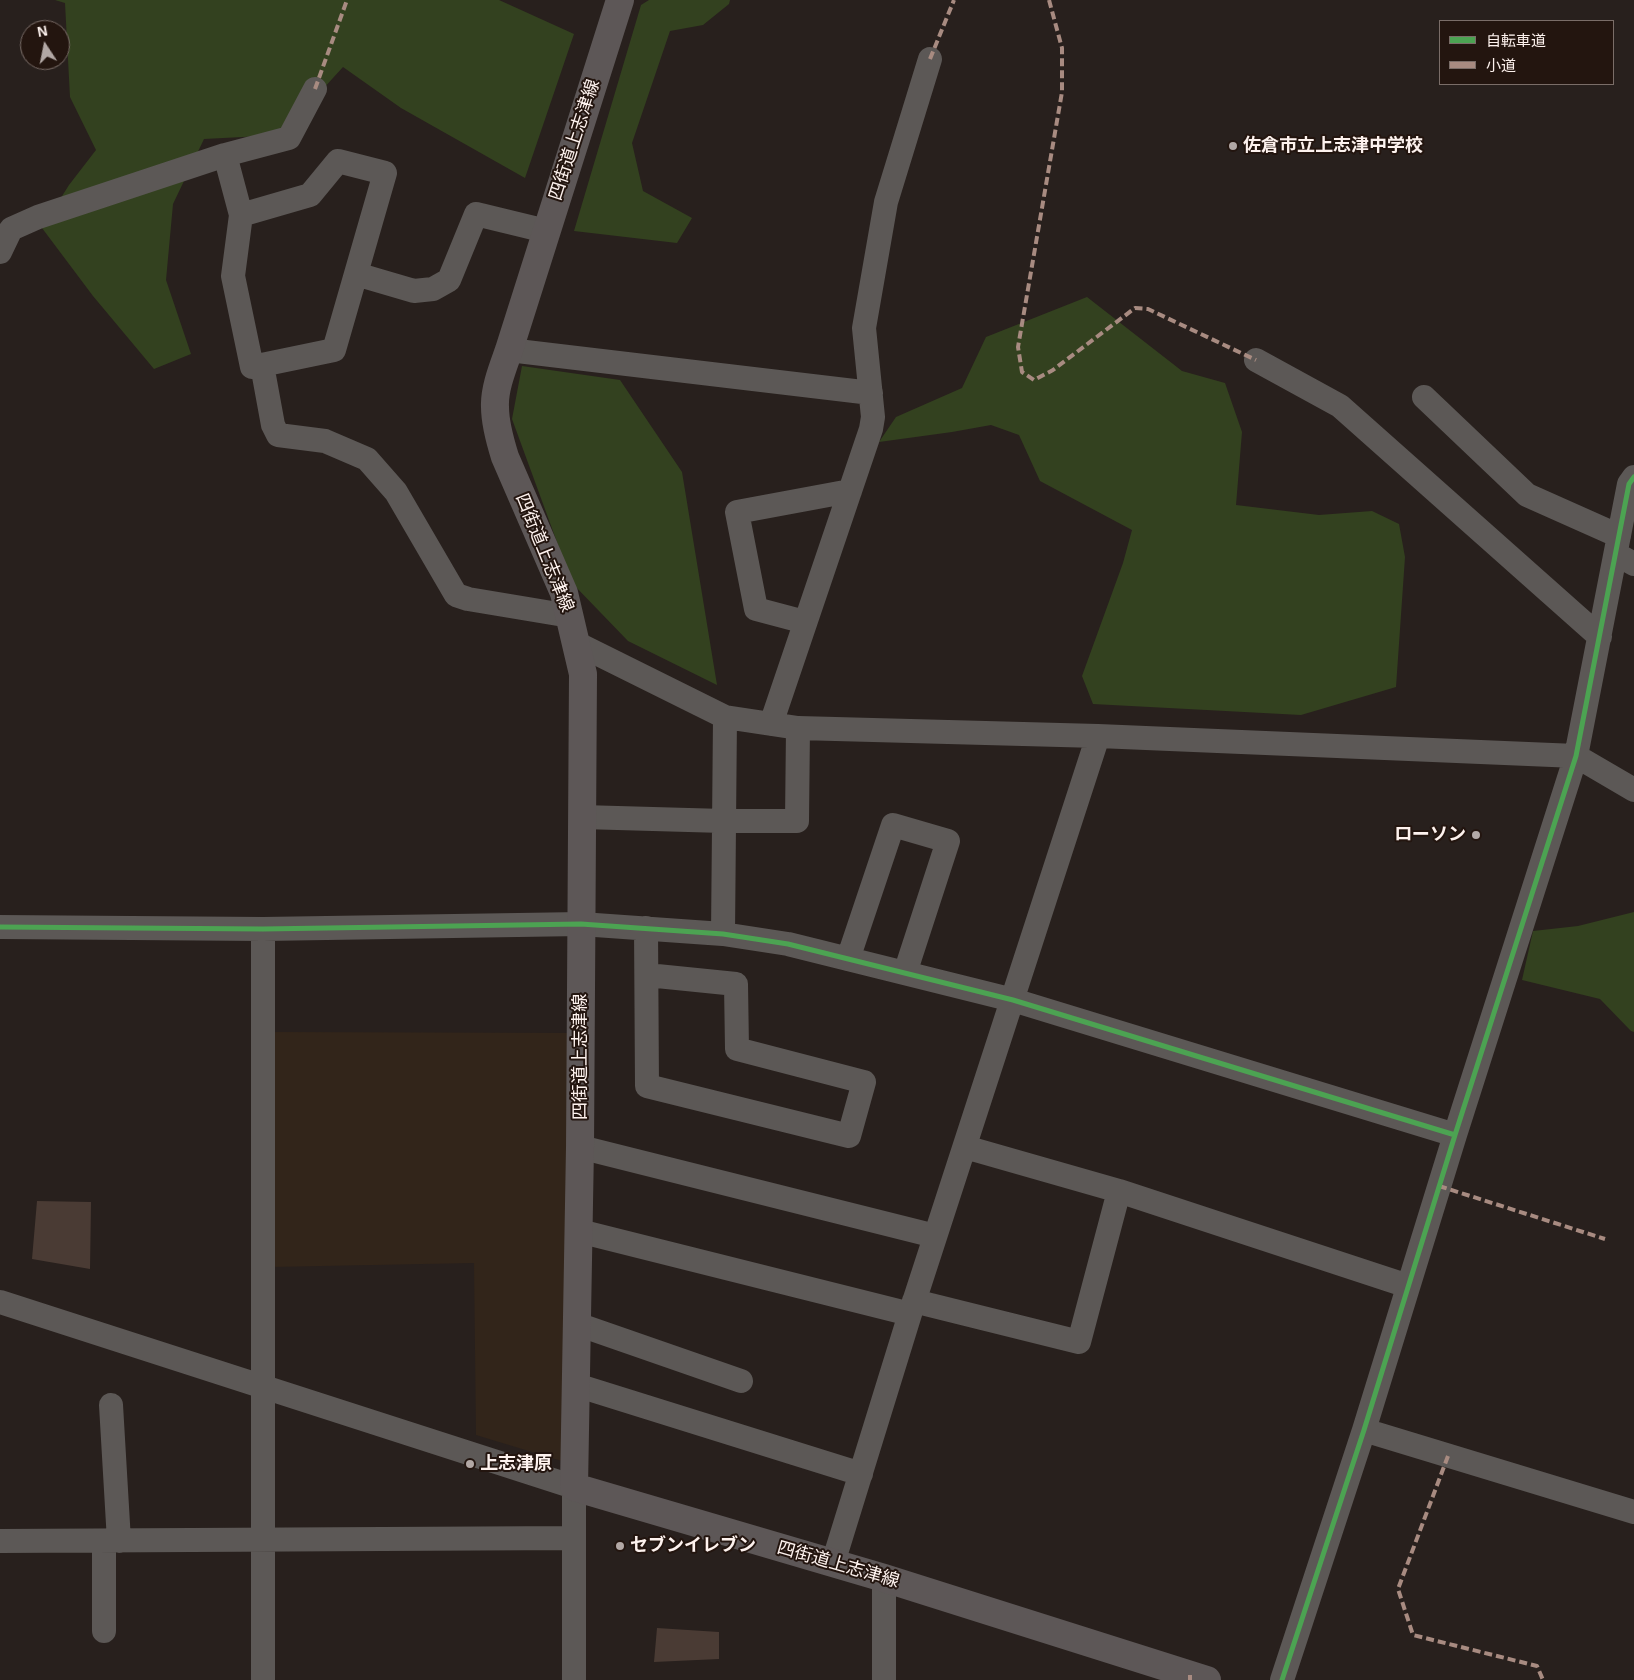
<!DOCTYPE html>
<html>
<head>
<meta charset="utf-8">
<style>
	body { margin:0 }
	#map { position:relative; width:1634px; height:1680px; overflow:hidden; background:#28201d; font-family:Arial,"Noto Sans JP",sans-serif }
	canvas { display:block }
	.legend { position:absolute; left:1439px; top:20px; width:175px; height:65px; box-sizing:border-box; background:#23150f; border:1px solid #7a6d68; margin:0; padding:6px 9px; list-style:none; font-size:15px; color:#fdf2ee }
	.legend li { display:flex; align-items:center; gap:10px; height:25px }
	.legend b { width:25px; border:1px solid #7a6d68 }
	.north { position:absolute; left:20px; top:20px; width:50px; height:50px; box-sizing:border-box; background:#23150f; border:1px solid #7a6d68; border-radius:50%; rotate:349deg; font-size:14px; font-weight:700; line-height:20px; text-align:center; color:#fdf2ee }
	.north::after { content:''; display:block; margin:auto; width:18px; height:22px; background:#b2a8a5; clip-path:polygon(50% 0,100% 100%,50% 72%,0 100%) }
</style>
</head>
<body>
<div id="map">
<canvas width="1634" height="1680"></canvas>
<ul class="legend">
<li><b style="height:6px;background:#4ca352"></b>自転車道</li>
<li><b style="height:6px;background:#a88b81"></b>小道</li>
</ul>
<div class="north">N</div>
</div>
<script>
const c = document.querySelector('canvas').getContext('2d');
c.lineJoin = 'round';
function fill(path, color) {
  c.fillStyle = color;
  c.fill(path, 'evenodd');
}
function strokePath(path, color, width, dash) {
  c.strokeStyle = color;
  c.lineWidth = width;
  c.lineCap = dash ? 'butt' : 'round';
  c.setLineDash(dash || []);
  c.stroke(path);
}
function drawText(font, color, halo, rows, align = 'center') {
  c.font = font + ' Arial,"Noto Sans JP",sans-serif';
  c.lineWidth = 4;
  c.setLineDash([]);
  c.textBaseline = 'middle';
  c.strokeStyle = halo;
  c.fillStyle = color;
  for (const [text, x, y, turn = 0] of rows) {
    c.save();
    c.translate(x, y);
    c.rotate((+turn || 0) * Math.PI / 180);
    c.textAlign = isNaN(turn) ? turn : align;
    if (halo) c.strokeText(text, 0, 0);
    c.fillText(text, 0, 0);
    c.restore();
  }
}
const industrial = new Path2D(`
	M274,1032L570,1033L565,1462L476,1435L474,1263L271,1267Z`);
const green = new Path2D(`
	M55,0H499L574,34L525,178L401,108L343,67L281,135L204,139L173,204L166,280L191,354L154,369L93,296L42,228L69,185L96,150L70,97L65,3Z
	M649,0H730L729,4L703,25L670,31L632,143L643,191L692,218L677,243L574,231L641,5Z
	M1087,297L1182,371L1225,383L1242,432L1236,505L1319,515L1372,511L1399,524L1405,557L1396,687L1301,715L1093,704L1082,676L1123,563L1132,530L1040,481L1019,435L991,425L952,432L879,442L896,417L962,388L986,337Z
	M522,366L620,380L682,472L717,685L628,641L572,583L512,419Z
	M1634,912V1032L1631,1031L1600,999L1522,980L1533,931L1578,926Z`);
const building = new Path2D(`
	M37,1201L91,1202L90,1269L32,1259Z
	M657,1628L719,1632V1659L654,1662Z`);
const minor = new Path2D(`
	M225,155L241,215L233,276L252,367L334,350L385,173L338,161L310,195L241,215
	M0,252L11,229L38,217L225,155L289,138L315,89
	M356,274L414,291L433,289L449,280L476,214L546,231
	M509,350L871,393
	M1256,360L1340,406L1600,637
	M262,365L273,425L278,435L325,441L367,459L396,492L456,595L468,599L570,616
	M1424,397L1527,495L1619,536
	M1616,554L1634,564
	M805,622L756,609L737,512L850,491
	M576,643L725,717L798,728L1098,736L1576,756L1634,790
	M771,724L871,429L873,417L864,328L886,202L930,59
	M582,817L724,821H797L798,728
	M0,927L263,929L581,924L723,934L788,944L1013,1000L1455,1135
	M646,928L647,1086L849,1136L864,1082L737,1049L736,984L647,975
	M723,934L725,717
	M848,959L893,825L948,841L905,973
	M580,1147L935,1236
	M965,1147L1119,1191L1408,1286
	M579,1231L910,1314
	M914,1301L1079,1342L1119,1191
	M0,1302L574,1487V1680
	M577,1324L741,1381
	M576,1385L861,1474
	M111,1405L119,1541
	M1364,1430L1634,1512
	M0,1541L574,1538
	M833,1563L910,1314L1098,736
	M104,1631V1541
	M263,1680V929
	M884,1680V1578
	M1282,1680L1364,1430L1455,1135L1576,756L1629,484L1634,477`);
const major = new Path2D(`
	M620,0L509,350C503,367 494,389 495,407C495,424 500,441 505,457L564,593L583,674L580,1147L574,1487L884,1578L1207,1680`);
const quiet = new Path2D(`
	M1049,0L1062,48V92L1018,347L1022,372L1034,380L1053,370L1135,308L1148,309L1256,360
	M930,59L954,0
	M315,89L347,0
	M1439,1186L1605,1239
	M1448,1456L1398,1589L1413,1635L1537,1666L1543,1680
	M1190,1675V1680`);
const cycleway = new Path2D(`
	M0,927L263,929L581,924L723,934L788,944L1013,1000L1455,1135
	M1282,1680L1364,1430L1455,1135L1576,756L1629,484L1634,477`);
const markers = [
	[1233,146,5,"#b2a8a5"],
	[1476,835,5,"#b2a8a5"],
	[470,1464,5,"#b2a8a5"],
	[620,1546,5,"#b2a8a5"]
];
const streetNames = [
	["四街道上志津線",575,140,-72],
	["四街道上志津線",544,553,68],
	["四街道上志津線",581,1057,-90],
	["四街道上志津線",838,1565,16]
];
const poiNames = [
	["佐倉市立上志津中学校",1243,146],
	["ローソン",1466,835,"right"],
	["上志津原",480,1464],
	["セブンイレブン",630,1546]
];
fill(industrial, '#32251a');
fill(green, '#33411f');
fill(building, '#4a3b34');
strokePath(minor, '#5c5856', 24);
strokePath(major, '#5d5757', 28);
strokePath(quiet, '#a88b81', 4, [8, 4]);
strokePath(cycleway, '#4ca352', 5);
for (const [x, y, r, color] of markers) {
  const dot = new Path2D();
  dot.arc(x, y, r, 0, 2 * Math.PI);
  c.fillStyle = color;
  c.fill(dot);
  strokePath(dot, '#23150f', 2);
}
drawText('18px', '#fdf2ee', '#23150f', streetNames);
drawText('bold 18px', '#fdf2ee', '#23150f', poiNames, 'left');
</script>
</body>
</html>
